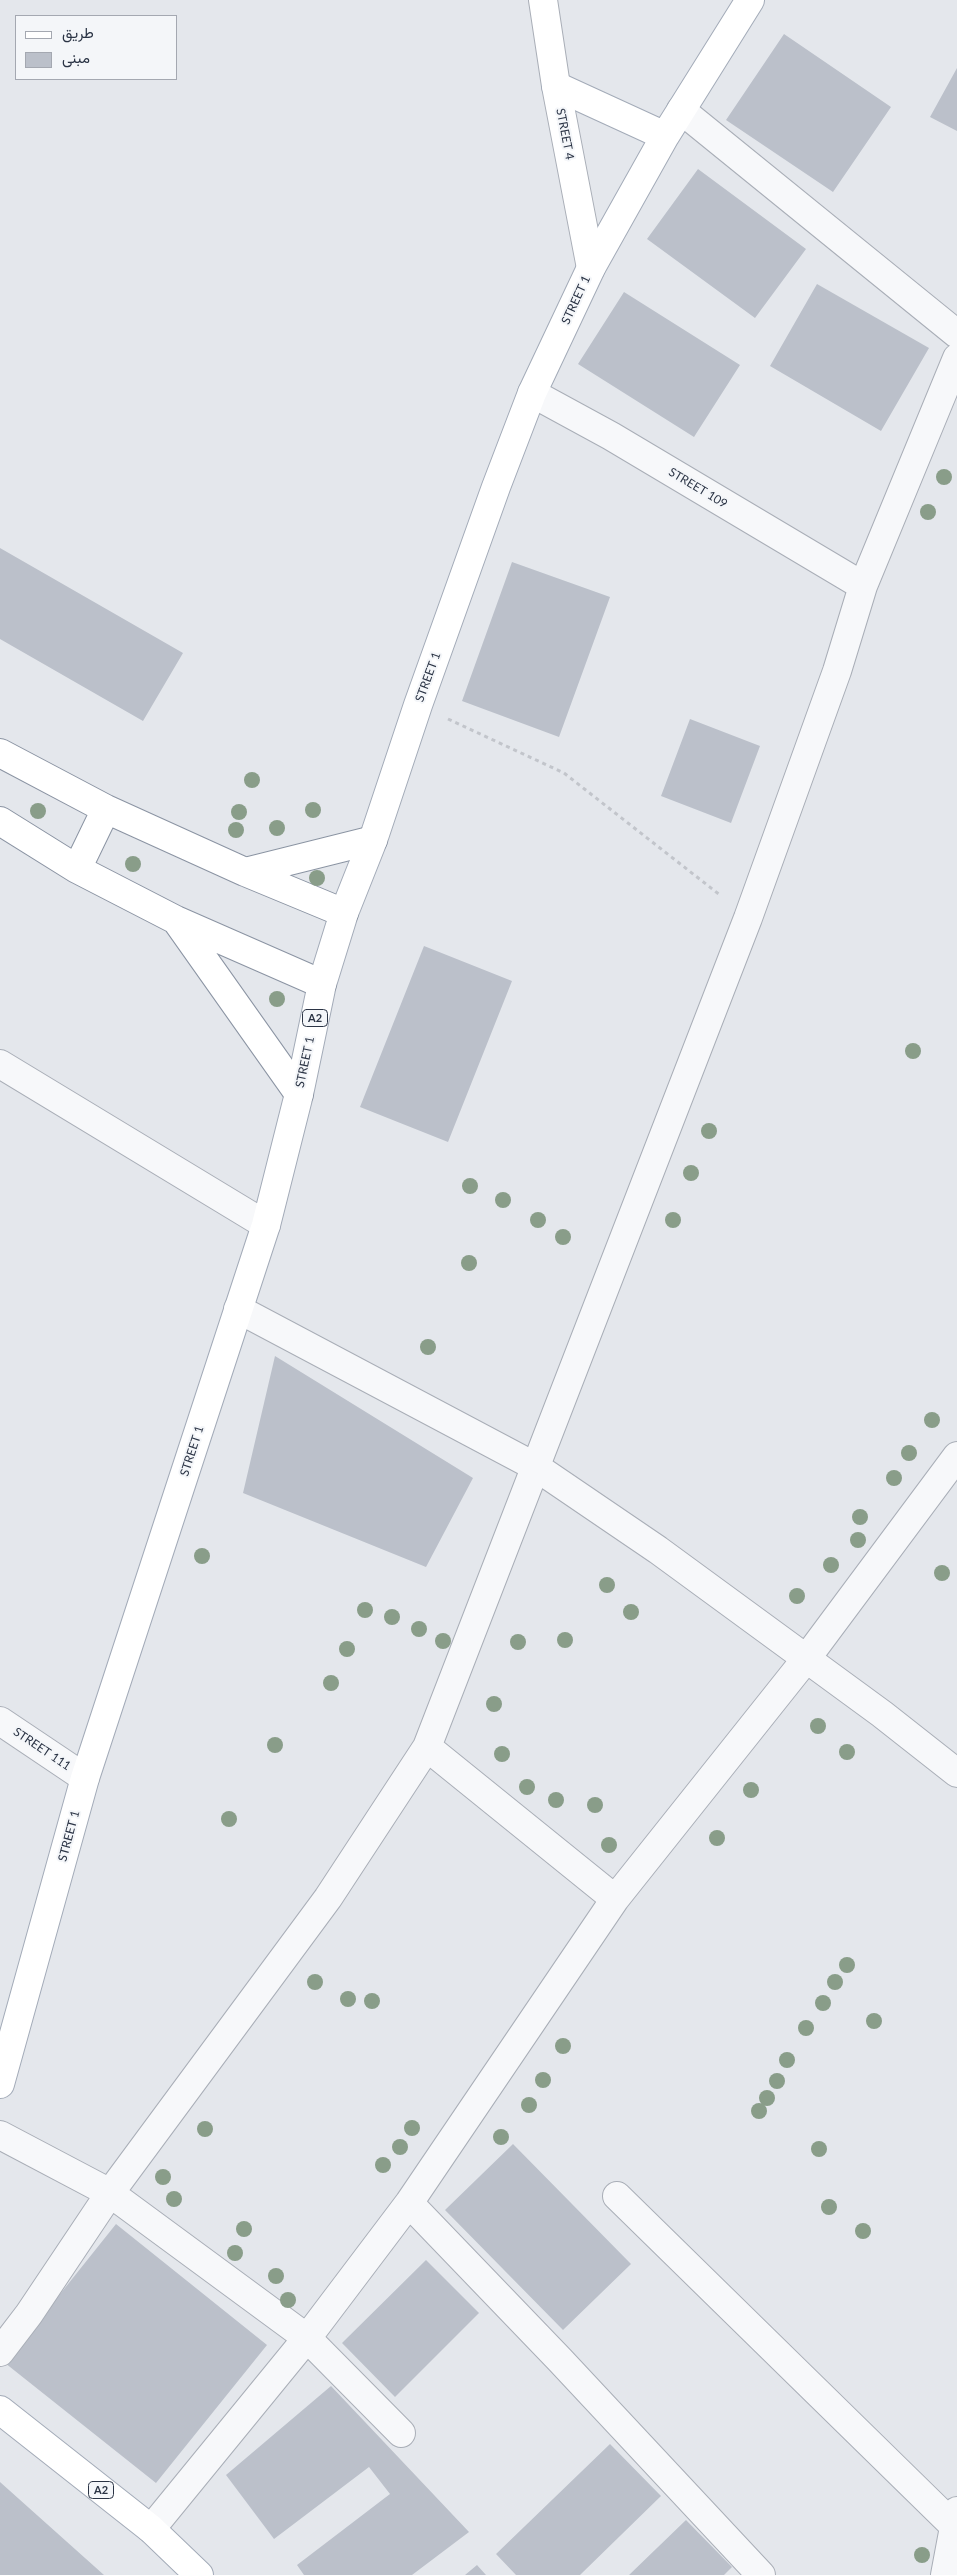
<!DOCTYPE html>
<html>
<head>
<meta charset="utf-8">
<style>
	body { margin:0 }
	#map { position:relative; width:957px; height:2575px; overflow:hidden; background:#e4e7ec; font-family:Lato,Vazirmatn,sans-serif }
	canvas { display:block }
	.legend { position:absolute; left:15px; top:15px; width:162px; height:65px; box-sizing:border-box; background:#f4f6f9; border:1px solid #a4a8b1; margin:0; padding:6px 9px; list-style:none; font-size:15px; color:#2b3445 }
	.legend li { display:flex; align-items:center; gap:10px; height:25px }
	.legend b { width:25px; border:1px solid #a4a8b1 }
</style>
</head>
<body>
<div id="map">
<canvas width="957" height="2575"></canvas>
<ul class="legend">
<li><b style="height:6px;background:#fff"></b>طريق</li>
<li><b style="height:14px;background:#bbc0ca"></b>مبنى</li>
</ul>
</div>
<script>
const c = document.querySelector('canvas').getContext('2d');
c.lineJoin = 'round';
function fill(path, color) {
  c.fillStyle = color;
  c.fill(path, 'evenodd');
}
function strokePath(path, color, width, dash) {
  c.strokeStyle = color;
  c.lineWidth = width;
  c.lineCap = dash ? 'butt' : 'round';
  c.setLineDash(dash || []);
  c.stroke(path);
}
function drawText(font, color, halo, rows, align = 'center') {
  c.font = font + ' Lato,sans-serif';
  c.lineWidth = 4;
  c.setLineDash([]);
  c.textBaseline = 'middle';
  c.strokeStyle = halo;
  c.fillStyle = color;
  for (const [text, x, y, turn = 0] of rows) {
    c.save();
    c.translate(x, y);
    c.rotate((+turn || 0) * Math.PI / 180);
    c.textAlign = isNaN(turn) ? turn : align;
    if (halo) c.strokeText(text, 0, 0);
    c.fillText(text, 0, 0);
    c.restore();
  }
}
const building = new Path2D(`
	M784,34L891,107L833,192L726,120Z
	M957,68V131L930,117Z
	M698,169L806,249L755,318L647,239Z
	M817,284L929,348L881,431L770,366Z
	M624,292L740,365L694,437L578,364Z
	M0,548L183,653L143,721L0,639Z
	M512,562L610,597L559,737L462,701Z
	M690,719L760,746L731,823L661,796Z
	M424,946L512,981L448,1142L360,1107Z
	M275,1356L473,1478L426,1567L243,1493Z
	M513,2144L631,2264L563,2330L445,2210Z
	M116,2224L267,2345L156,2483L5,2363Z
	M426,2260L479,2313L395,2397L342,2343Z
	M331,2386L469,2532L412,2575H304L297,2565L390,2494L369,2467L274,2539L226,2475Z
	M610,2444L661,2496L580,2575H516L496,2554Z
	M0,2482L104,2575H0Z
	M686,2520L732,2567L724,2575H629Z
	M477,2565L486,2575H465Z`);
const path = new Path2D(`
	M448,719L564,773L720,895`);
const minor = new Path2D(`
	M681,110L957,334
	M532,393L611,436L863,586
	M0,1064L266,1225
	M238,1309L536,1467L658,1550L882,1714L957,1773
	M0,1721L85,1778
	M427,1747L615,1899
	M0,2135L110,2193L307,2338L401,2433
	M617,2196L954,2526
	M409,2203L560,2360L761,2575
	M0,2352L29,2314L110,2193L328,1898L427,1747L748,918L837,671L863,586L957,358
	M151,2529L307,2338L409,2203L615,1899L806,1659L957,1456
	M945,2575L957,2511`);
const secondary = new Path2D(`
	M543,0L556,86L591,268`);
const primary = new Path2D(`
	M556,86L665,136
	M0,2084L85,1778L266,1225L299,1094L322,984L344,913L373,840L418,705L496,487L532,393L591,268L665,136L750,0
	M0,2410L151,2529L199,2575`);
const motorway = new Path2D(`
	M0,753L106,809L245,872L344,913
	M0,821L77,869L176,920L322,984
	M77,869L106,809
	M245,872L373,840
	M176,920L299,1094`);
const trees = [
	[944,477],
	[928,512],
	[252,780],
	[313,810],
	[38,811],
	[239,812],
	[277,828],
	[236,830],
	[133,864],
	[317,878],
	[277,999],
	[913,1051],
	[709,1131],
	[691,1173],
	[470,1186],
	[503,1200],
	[538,1220],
	[673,1220],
	[563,1237],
	[469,1263],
	[428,1347],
	[932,1420],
	[909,1453],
	[894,1478],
	[860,1517],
	[858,1540],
	[202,1556],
	[831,1565],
	[942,1573],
	[607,1585],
	[797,1596],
	[365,1610],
	[631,1612],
	[392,1617],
	[419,1629],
	[565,1640],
	[443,1641],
	[518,1642],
	[347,1649],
	[331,1683],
	[494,1704],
	[818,1726],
	[275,1745],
	[847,1752],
	[502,1754],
	[527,1787],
	[751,1790],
	[556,1800],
	[595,1805],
	[229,1819],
	[717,1838],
	[609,1845],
	[847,1965],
	[315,1982],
	[835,1982],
	[348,1999],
	[372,2001],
	[823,2003],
	[874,2021],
	[806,2028],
	[563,2046],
	[787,2060],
	[543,2080],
	[777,2081],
	[767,2098],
	[529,2105],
	[759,2111],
	[412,2128],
	[205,2129],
	[501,2137],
	[400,2147],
	[819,2149],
	[383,2165],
	[163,2177],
	[174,2199],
	[829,2207],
	[244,2229],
	[863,2231],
	[235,2253],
	[276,2276],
	[288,2300],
	[922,2555]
];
const shields = [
	[315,1018,25],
	[101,2490,25]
];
const shieldNames = [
	["A2",315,1018],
	["A2",101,2490]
];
const streetNames = [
	["STREET 4",565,134,79],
	["STREET 1",576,300,-65],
	["STREET 109",698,488,31],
	["STREET 1",428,677,-70],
	["STREET 1",305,1062,-78],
	["STREET 1",192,1451,-72],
	["STREET 111",42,1749,34],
	["STREET 1",69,1836,-75]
];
fill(building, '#bbc0ca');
strokePath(minor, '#a9aeb7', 30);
strokePath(secondary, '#a9aeb7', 30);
strokePath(primary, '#a3abb8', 30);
strokePath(motorway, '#8b94a3', 30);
strokePath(path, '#c2c5cb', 3, [4, 4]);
strokePath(minor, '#f7f8fa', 28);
strokePath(secondary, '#fff', 28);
strokePath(primary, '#fff', 28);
strokePath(motorway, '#fff', 28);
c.fillStyle = '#899d89';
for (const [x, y] of trees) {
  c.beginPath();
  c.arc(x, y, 8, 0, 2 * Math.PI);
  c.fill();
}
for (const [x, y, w] of shields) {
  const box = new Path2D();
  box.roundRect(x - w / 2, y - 8.5, w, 17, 4);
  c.fillStyle = '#f4f6f9';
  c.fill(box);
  strokePath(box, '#2b3445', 1);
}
drawText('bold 11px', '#2b3445', null, shieldNames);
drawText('12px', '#2b3445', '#f4f6f9', streetNames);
</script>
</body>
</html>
